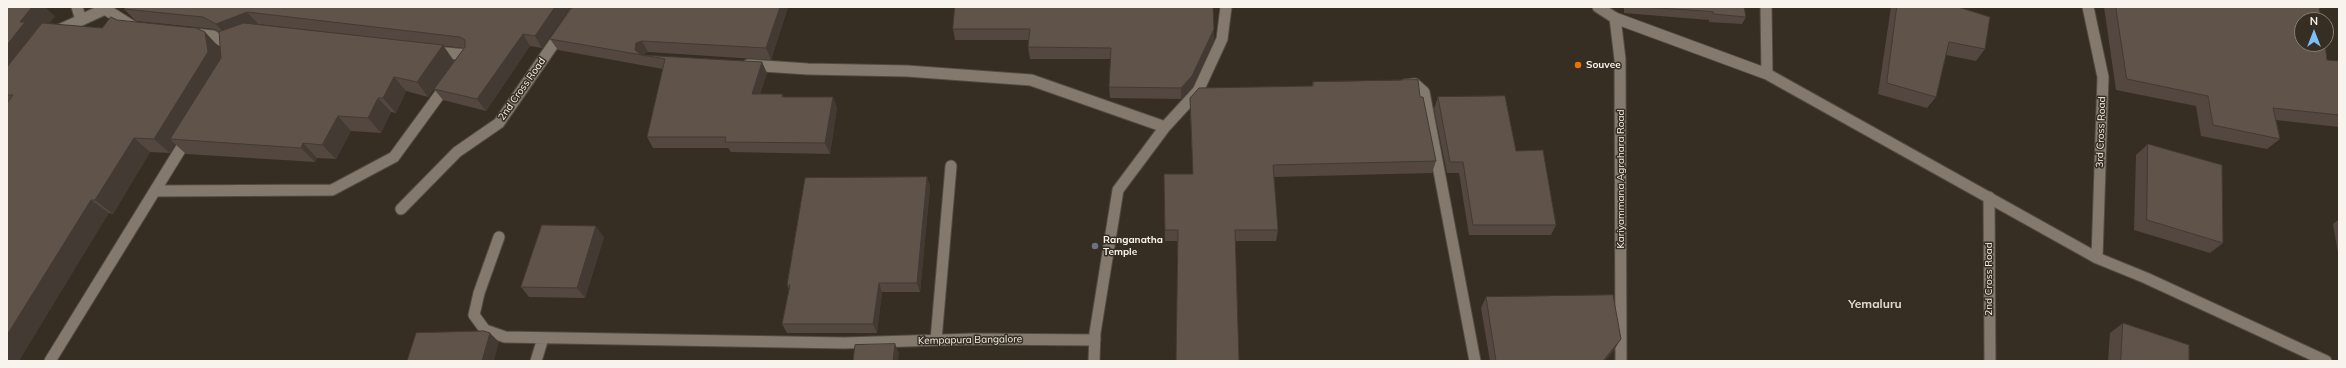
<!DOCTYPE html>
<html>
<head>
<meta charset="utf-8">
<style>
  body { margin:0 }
  #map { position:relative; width:2346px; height:368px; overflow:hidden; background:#362e23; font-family:Mulish,sans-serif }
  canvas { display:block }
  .frame { position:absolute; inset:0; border:8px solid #f8f3ec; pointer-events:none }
  .north { position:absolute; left:2294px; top:12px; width:40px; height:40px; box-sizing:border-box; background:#362e23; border:1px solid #847d73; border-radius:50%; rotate:0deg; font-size:11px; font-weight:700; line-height:16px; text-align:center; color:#f8f3ec }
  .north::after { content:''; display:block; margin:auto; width:14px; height:18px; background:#7cbef9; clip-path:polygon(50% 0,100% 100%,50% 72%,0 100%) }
</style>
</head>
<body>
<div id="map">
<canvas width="2346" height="368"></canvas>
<div class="frame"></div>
<div class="north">N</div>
</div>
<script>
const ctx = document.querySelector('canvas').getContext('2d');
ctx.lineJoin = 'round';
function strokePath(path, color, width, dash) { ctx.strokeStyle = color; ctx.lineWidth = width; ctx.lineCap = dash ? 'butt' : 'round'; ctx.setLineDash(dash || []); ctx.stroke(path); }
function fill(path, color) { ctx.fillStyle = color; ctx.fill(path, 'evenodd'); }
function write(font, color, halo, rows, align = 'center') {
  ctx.font = font + ' Mulish,sans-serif'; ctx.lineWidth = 3; ctx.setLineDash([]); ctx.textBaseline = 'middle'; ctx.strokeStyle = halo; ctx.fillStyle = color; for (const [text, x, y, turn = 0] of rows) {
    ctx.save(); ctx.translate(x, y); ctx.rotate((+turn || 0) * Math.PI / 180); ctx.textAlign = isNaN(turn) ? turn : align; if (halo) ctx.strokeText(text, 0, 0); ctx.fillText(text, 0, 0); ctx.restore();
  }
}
const minor = new Path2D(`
  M77,7L81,20
  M107,7L105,9L135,28
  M1766,7L1767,74
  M2088,7L2103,77L2097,258
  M1615,18L1767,74L2097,258L2146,278L2326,361
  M55,32L105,9
  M194,34L213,36L226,43L227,50
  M435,52L467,55L463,60
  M748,65L808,69L907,71L1031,80L1165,127
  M1405,85L1415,84L1424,92L1475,361
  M155,191L332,190L394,157L448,83
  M1989,197L1990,361
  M401,209L457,152L499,123L579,7
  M499,237L479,293L474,315L485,330L505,337L844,343L973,339L1095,340
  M936,340L951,166
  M50,361L188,137
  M536,361L543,338
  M1094,361L1095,333L1118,190L1165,127L1198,91L1222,39L1226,7`);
const tertiary = new Path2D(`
  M1598,7L1615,18L1620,59L1621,361`);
const wall = new Path2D(`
  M7,7L55,16L48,24L102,28L117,20L220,48L221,58L220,32L214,29L136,21L124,9L570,7L542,48L530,46L486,111L443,100L434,89L464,48L257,24L454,61L428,97L406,91L396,113L391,112L381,133L351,131L336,159L317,158L315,162L186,154L175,144L170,153L150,152L113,214L109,213L7,361Z
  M788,7L771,60L648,52L643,55L767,73L760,94H782L784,97H833L837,108L830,154L731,152L728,148H653L647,137L663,69L558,50L550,39Z
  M955,7L1214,41L1192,87L1181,99L1110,98L1109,87L1111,59H1030L1028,47L1029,40H955L953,29Z
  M1624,7H1744L1746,17L1742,24L1709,22V20L1624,13Z
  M1891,7H1958L1985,49L1976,61L1946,55L1936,97L1927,108L1878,94Z
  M2104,7H2319L2327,60L2339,61V127L2276,120L2280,139L2267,149L2201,136L2196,106L2116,90Z
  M1313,82L1420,97L1436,161L1432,173L1274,177L1278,230L1276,241H1165L1164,174H1193L1190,110V98L1312,86Z
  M1438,97L1516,151L1556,225L1551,235H1469L1459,173H1447L1434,109Z
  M2148,144L2223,243L2210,253L2134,230L2136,155Z
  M927,177L930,187L920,292H882L877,333H787L782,324L789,289L787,285Z
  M2339,219V259L2333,224Z
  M604,237L585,298L529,297L521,287Z
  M1486,297L1614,350L1605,361H1490L1481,308Z
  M2123,323L2189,361H2108L2110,333Z`);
const shadedWall = new Path2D(`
  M32,7H45L55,16L39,35L7,83V45L20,22Z
  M555,7H570L542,48L535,36Z
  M780,7H788L771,60L766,48Z
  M247,12L258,24L226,35L216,24Z
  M1214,29V41L1192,87L1181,99V88Z
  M205,32L220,48L223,68L170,139L175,144L170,153L154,139Z
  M523,34L530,46L486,111L477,99Z
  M642,41L648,52L642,55L637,54L635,50L636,43Z
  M443,45L454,61L428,97L417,82Z
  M762,62L767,73L757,105L752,94Z
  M394,77L406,91L396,113L383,98Z
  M833,97L837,108L830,154L825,143Z
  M378,98L391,112L381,133L368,118Z
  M338,116L351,131L336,159L322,145Z
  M134,138L150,152L113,214L95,200Z
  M303,143L317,158L315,162L301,148Z
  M927,177L930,187L920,292L917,283Z
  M91,200L109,213L19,361H7V335Z
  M596,226L604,237L585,298L577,288Z
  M879,283L882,292L877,333L873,324Z
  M490,333L499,342L494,361H482Z
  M1621,339L1614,350L1605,361H1603Z
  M895,344L899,353L898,361H893Z`);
const building = new Path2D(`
  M7,7H32L20,22H25L7,45Z
  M126,7H555L535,36L523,34L477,99L434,89L465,47V40L460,37L247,12L216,24L203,17L124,9Z
  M573,7H780L766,48L642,41L636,43L635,50L641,55L762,62L752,94H782V97H833L825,143L725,142L726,137H647L665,59L550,39Z
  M955,7H1213L1214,29L1192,76L1181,88L1109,87L1111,48L1028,47L1030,29H953Z
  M1644,7H1744L1746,17L1713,14V12Z
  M1897,7H1958L1990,17L1985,49L1949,42L1936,97L1887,83Z
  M2116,7H2319L2321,20H2302V44H2325L2327,60L2339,61V115L2273,108L2280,139L2213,125L2208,96L2127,79Z
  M111,17L117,20L196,28L205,32L208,52L154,139L134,138L95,200H91L7,335V103L13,95H7V67L42,23L102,28Z
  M244,23L443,45L417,82L394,77L383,98H378L368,118L338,116L322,145L303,143L301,148L170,139L221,58L219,32Z
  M1418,80L1420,97H1423L1436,161L1273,165L1278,230H1235L1239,361H1176L1178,230H1165L1164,174H1193L1190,98L1199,88L1313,86V82Z
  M1505,96L1516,151L1543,150L1556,225H1473L1463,162H1450L1438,97Z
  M2148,144L2222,165L2223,243L2147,220Z
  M927,177L917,283H879L873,324H782L790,285H787L805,178Z
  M542,225L596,226L577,288L521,287Z
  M1613,295L1621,339L1603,361H1496L1486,297Z
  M2123,323L2189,345V361H2121Z
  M484,331L490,333L482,361H407L416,333Z
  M895,344L893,361H853L855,345Z`);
const markers = [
  [1578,65,4,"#e8710a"],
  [1095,246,4,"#6b7280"]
];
const poiNames = [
  ["Souvee",1586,65],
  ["Ranganatha",1103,240],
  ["Temple",1103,252]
];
const streetNames = [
  ["2nd Cross Road",522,89,-55],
  ["3rd Cross Road",2101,132,-88],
  ["Kariyammana Agrahara Road",1621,179,-90],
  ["2nd Cross Road",1989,279,-90],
  ["Kempapura Bangalore",970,340,-1]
];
const quarterNames = [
  ["Yemaluru",1875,304]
];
strokePath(minor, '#524b42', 13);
strokePath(tertiary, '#524b42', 13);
strokePath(minor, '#837a6d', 11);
strokePath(tertiary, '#837a6d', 11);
fill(wall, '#534740');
fill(shadedWall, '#433a34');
fill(building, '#60534a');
strokePath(building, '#433a34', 1);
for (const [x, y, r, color] of markers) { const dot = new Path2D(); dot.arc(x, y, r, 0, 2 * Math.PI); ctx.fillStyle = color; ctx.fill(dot); strokePath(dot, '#362e23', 1.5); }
write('bold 10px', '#f8f3ec', '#362e23', poiNames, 'left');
write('10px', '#f8f3ec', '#362e23', streetNames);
write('bold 12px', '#e2d7c9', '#362e23', quarterNames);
</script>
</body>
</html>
